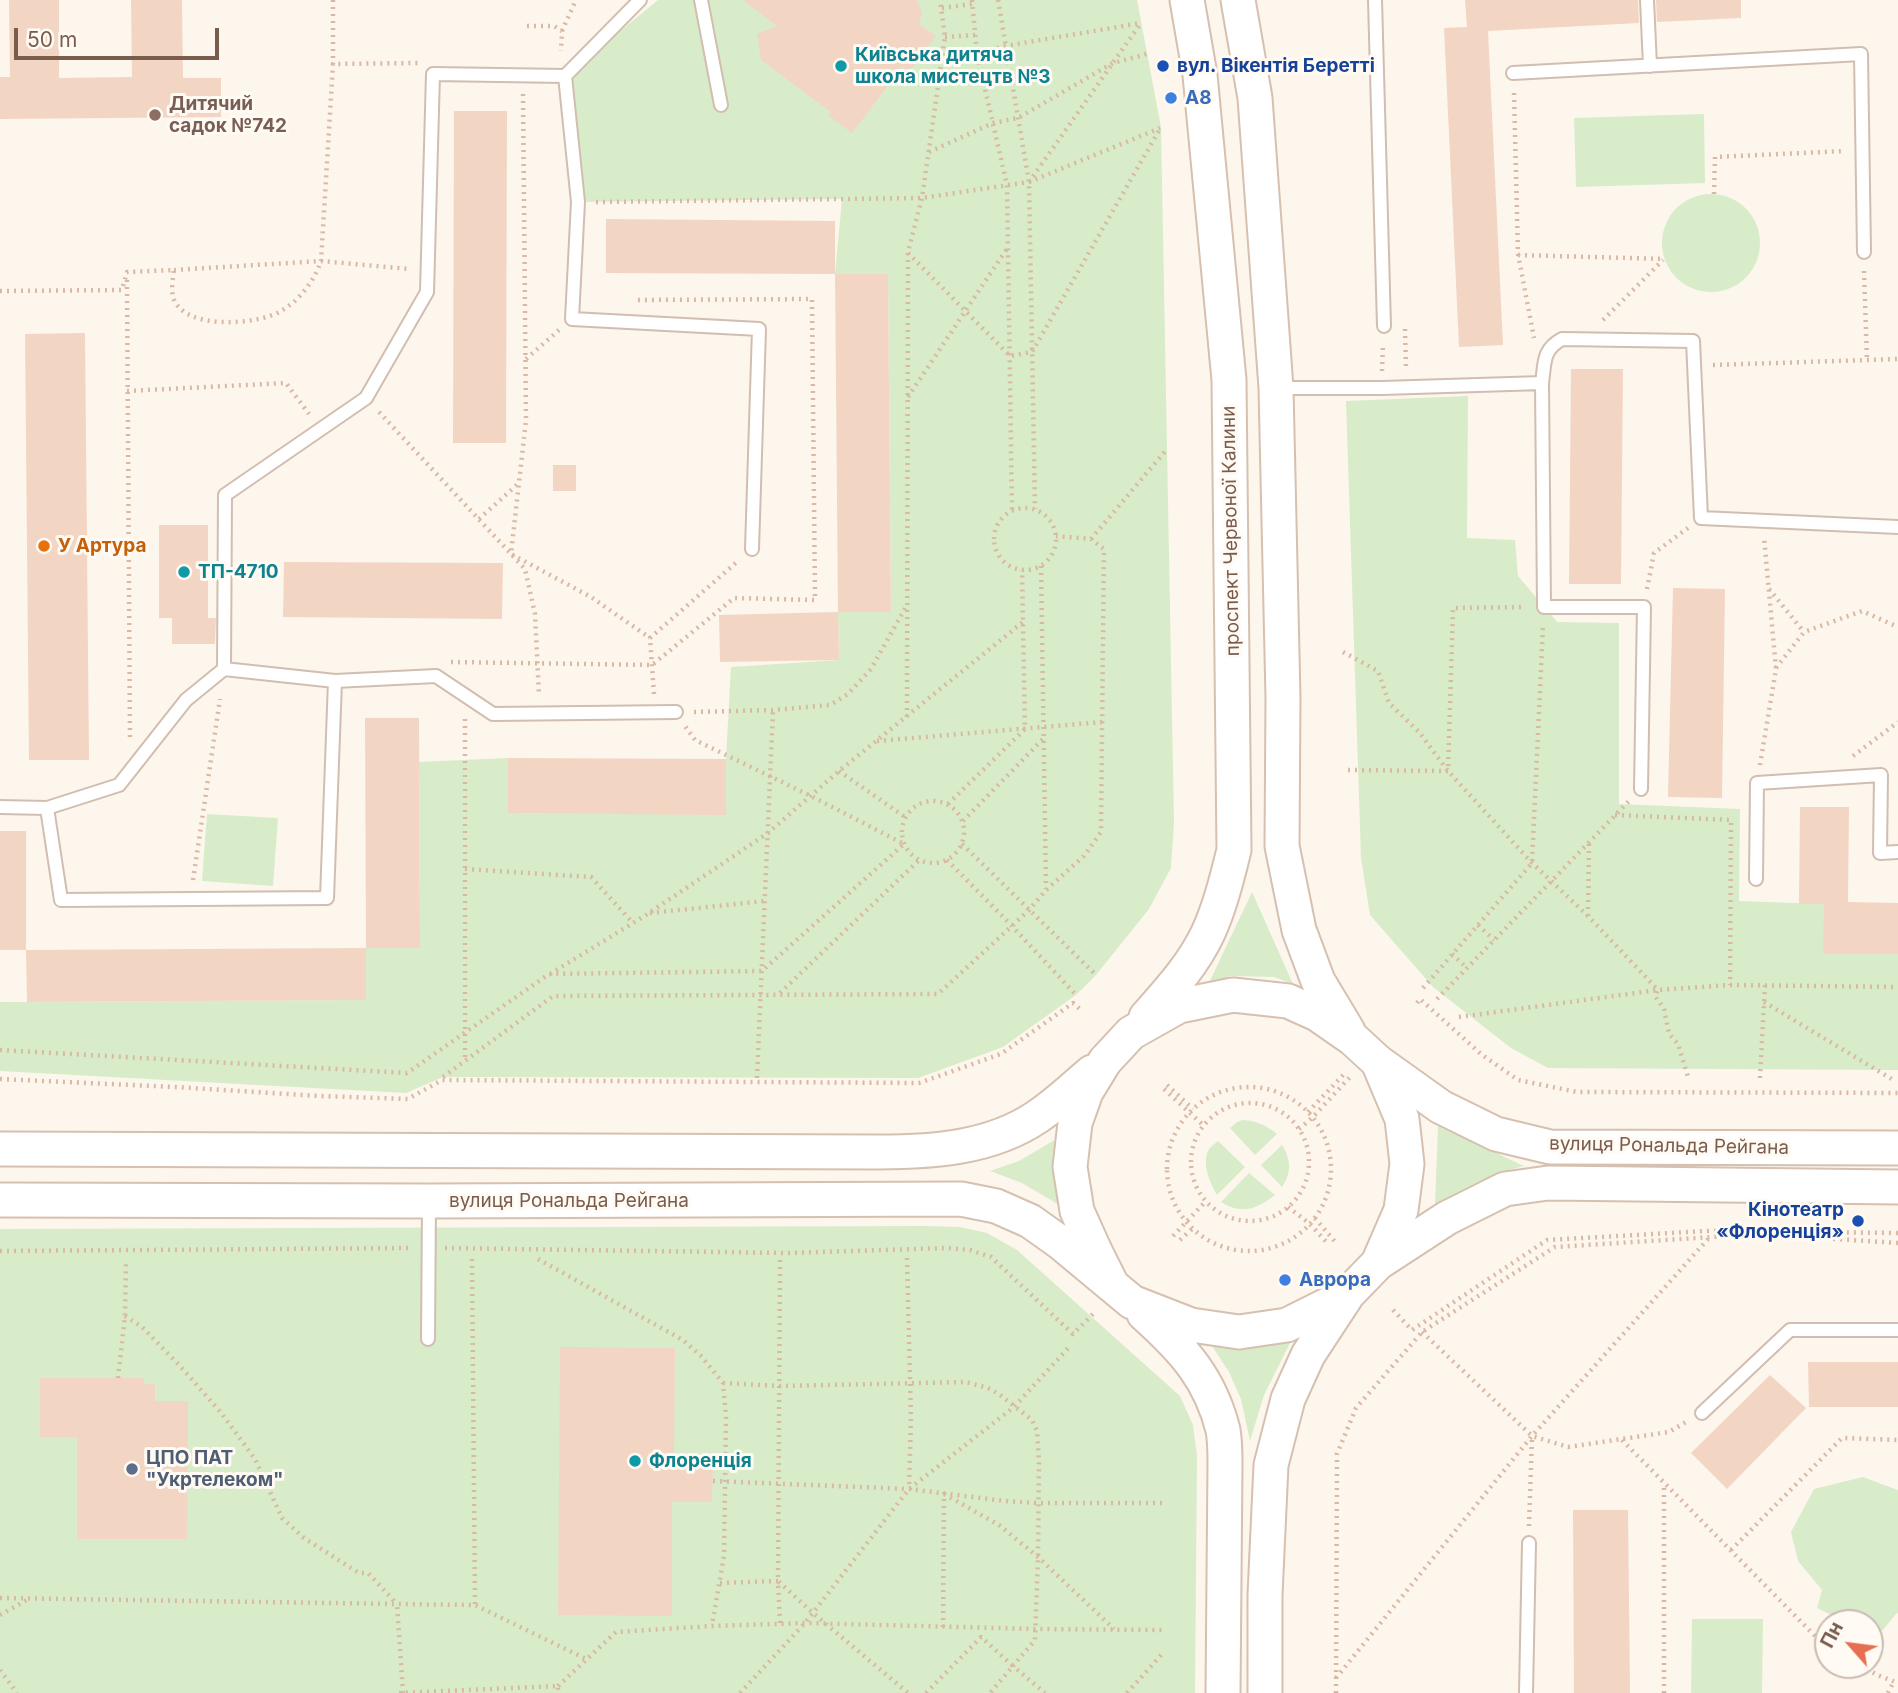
<!DOCTYPE html>
<html>
<head>
<meta charset="utf-8">
<style>
  body { margin:0 }
  #map { position:relative; width:1898px; height:1693px; overflow:hidden; background:#fdf6ec; font-family:Inter,sans-serif }
  canvas { display:block }
  .north { position:absolute; left:1814px; top:1609px; width:70px; height:70px; box-sizing:border-box; background:#fffaf3; border:2px solid #cabbb1; border-radius:50%; rotate:298deg; font-size:19px; font-weight:700; line-height:28px; text-align:center; color:#7a5c4d }
  .north::after { content:''; display:block; margin:auto; width:24px; height:32px; background:#e76f51; clip-path:polygon(50% 0,100% 100%,50% 72%,0 100%) }
  .scale { position:absolute; left:14px; top:28px; width:205px; height:32px; box-sizing:border-box; border:4px solid #7a5c4d; border-top:0; padding-left:9px; font-size:21px; line-height:24px; white-space:nowrap; color:#7a5c4d; -webkit-text-stroke:5px #fffaf3; paint-order:stroke }
</style>
</head>
<body>
<div id="map">
<canvas width="1898" height="1693"></canvas>
<div class="north">Пн</div>
<div class="scale">50 m</div>
</div>
<script>
const ctx = document.querySelector('canvas').getContext('2d');
ctx.lineJoin = 'round';
function fill(path, color) { ctx.fillStyle = color; ctx.fill(path, 'evenodd'); }
function strokePath(path, color, width, dash) { ctx.strokeStyle = color; ctx.lineWidth = width; ctx.lineCap = dash ? 'butt' : 'round'; ctx.setLineDash(dash || []); ctx.stroke(path); }
function write(font, color, halo, rows, align = 'center') {
  ctx.font = font + ' Inter,sans-serif'; ctx.lineWidth = 6; ctx.setLineDash([]); ctx.textBaseline = 'middle'; ctx.strokeStyle = halo; ctx.fillStyle = color; for (const [text, x, y, turn = 0] of rows) {
    ctx.save(); ctx.translate(x, y); ctx.rotate((+turn || 0) * Math.PI / 180); ctx.textAlign = isNaN(turn) ? turn : align; if (halo) ctx.strokeText(text, 0, 0); ctx.fillText(text, 0, 0); ctx.restore();
  }
}
const green = new Path2D(`
  M658,0H1137L1161,127L1174,823L1171,868L1149,909L1096,975L1076,995L1003,1047L918,1078L443,1077L406,1093L0,1071V1002L366,1000V948L420,947L419,762L508,758V813L726,814V759L731,667L839,660L838,612L891,611L888,274H835L842,199L578,202L565,76Z
  M1704,114L1705,183L1576,187L1574,118Z
  M1662 243a49 49 0 1 1 98 0a49 49 0 1 1-98 0Z
  M1468,396L1467,538L1515,540L1518,576L1557,622L1619,623V804L1740,809L1739,901L1824,904V954H1898V1070L1548,1068L1511,1048L1433,987L1370,915L1361,858L1346,401Z
  M207,814L278,818L273,886L202,881Z
  M1252,892L1293,984L1274,977L1230,976L1208,985Z
  M1243,1120C1257,1121 1266,1125 1277,1134L1255,1155L1230,1128L1237,1122Z
  M1438,1126L1524,1166C1491,1174 1464,1188 1435,1204Z
  M1063,1135L1066,1209L1022,1183L990,1171L1019,1161Z
  M1218,1141L1245,1167L1217,1195C1210,1183 1201,1163 1209,1149C1211,1146 1215,1144 1218,1141Z
  M1282,1145C1291,1159 1292,1173 1282,1187L1261,1165Z
  M1249,1173L1275,1195C1257,1209 1242,1215 1221,1202Z
  M925,1226L960,1227L987,1233L1017,1250L1180,1396L1193,1425L1197,1456L1195,1693H0V1229Z
  M1295,1333L1264,1395L1250,1441L1241,1399L1229,1372L1208,1340Z
  M1863,1477L1898,1490V1613L1896,1614L1877,1637L1870,1634V1623H1848L1817,1608L1822,1590L1798,1561L1791,1532L1814,1489Z
  M1692,1619H1763L1762,1693H1691Z`);
const building = new Path2D(`
  M9,0H59V78L132,77L131,0H182L183,78H221V117L0,119V77H10Z
  M743,0H917L922,13L919,24L936,36L909,72L902,67L852,133L828,115L831,112L761,60L757,34L777,26Z
  M1465,0H1638L1639,23L1488,31L1503,345L1459,347L1444,28L1467,27Z
  M1656,0H1741V18L1657,22Z
  M454,111H507L506,443H453Z
  M606,219L835,221V274L606,273Z
  M835,274H888L891,612H838Z
  M85,333L89,760H29L25,334Z
  M1571,369H1623L1621,584H1569Z
  M553,465H576V491H553Z
  M159,525H208V618H216L215,644H172V618H159Z
  M284,562L503,563L502,619L283,617Z
  M1673,588L1725,589L1722,798L1668,797Z
  M838,612L839,660L720,662L719,615Z
  M365,718H419L420,948H366Z
  M508,758L726,759V815L508,813Z
  M1800,807H1849L1848,902L1898,903V954H1823L1824,904H1799Z
  M0,831H26V950H0Z
  M366,948V1000L27,1002L26,950Z
  M560,1347L675,1348L674,1458H713L712,1502H672V1616L558,1615Z
  M1808,1362H1898V1407H1809Z
  M1770,1375L1806,1408L1727,1489L1691,1453Z
  M40,1378H144V1384H155V1401H188L187,1539H77V1437H40Z
  M1573,1510H1628L1630,1693H1574Z`);
const path = new Path2D(`
  M333,0V64
  M972,0L977,54L1007,185L1012,510
  M998,0L1029,182L1035,509
  M942,8L972,4
  M527,26H554L562,31L561,51
  M562,31L576,0
  M945,37L975,35
  M977,54L1005,46L1141,23
  M1514,93L1518,254L1534,338
  M523,94L526,420L511,554L591,597L650,638
  M929,152L993,123L1018,118L1113,63L1147,54
  M1029,182L1160,128
  M1714,194L1715,157L1845,151
  M596,202L922,198L1029,182L1141,23
  M908,253L1010,356L1032,352L1161,127
  M1518,255L1665,259
  M174,270L321,261L409,269
  M1864,271L1867,360
  M127,280L130,740
  M0,291L122,290L127,272L174,270C173,278 171,289 173,297C183,331 258,325 281,311C300,300 314,281 321,261L333,64L418,63
  M1603,320L1663,260
  M1405,329L1406,369
  M526,359L559,330
  M1713,365L1898,359
  M1382,371L1383,345
  M127,391L286,383L309,414
  M908,397L1008,247
  M379,412L525,569L535,614L539,695
  M994 539a31 31 0 1 1 62 0a31 31 0 1 1-62 0Z
  M479,519L519,483
  M1091,539L1167,449
  M1041,566L1046,889
  M1647,589L1654,553L1688,528
  M1769,589L1804,632
  M1343,652L1378,671L1389,703L1419,732L1448,771L1532,863L1588,916L1658,990L1655,996L1664,1009L1669,1034L1678,1044L1688,1077
  M451,662L652,665L734,598L815,600L812,299L634,300
  M1776,668L1804,632L1862,611L1898,627
  M654,694L650,638L738,561
  M694,712L773,710L830,705L848,694L871,669L907,605
  M907,717L908,252L922,198L945,37L940,0
  M465,719V1059
  M877,741L1103,722
  M1853,756L1898,722
  M1760,765L1776,669L1764,537
  M1348,770L1448,771L1453,608L1525,607
  M839,771L905,817
  M902 832a31 31 0 1 1 62 0a31 31 0 1 1-62 0Z
  M948,804L1025,729L1022,570
  M1615,815L1731,820L1730,985
  M963,821L1043,739
  M962,844L1096,975
  M947,860L1012,926L1076,995
  M465,869L591,877L633,923
  M193,880L220,699
  M650,913L765,901
  M1588,916L1589,843
  M1478,925L1494,940
  M1452,954L1467,968
  M550,974L646,915L768,833L839,771L1023,622
  M1423,988L1532,863L1543,625
  M780,993L919,860
  M1437,999L1629,801
  M1764,1002L1895,1081
  M1417,1003L1420,999L1481,1054L1518,1080L1577,1092L1898,1093
  M1459,1017L1658,990L1730,985L1898,987
  M0,1050L407,1073L549,974L762,971L904,844L811,796L695,740L685,726
  M443,1077L553,996L938,994L1012,926L1029,910L1046,890L1084,856L1101,832L1104,549L1091,539L1056,536
  M757,1078L773,710
  M1760,1078L1765,985
  M0,1079L175,1087L319,1096L408,1099L442,1080L919,1083L1001,1054L1073,1003L1082,1011
  M1167,1085L1193,1109
  M1167 1169a82 82 0 1 1 164 0a82 82 0 1 1-164 0Z
  M1164,1089L1203,1125
  M1191 1162a59 59 0 1 1 118 0a59 59 0 1 1-118 0Z
  M1308,1112L1346,1072
  M1299,1129L1313,1117L1350,1077
  M1288,1207L1310,1224L1329,1245
  M1315,1218L1337,1244
  M1173,1236L1206,1201
  M1180,1240L1192,1229
  M445,1248L786,1253L947,1248L970,1250L991,1257L1073,1334L1094,1313
  M0,1251L412,1248
  M907,1258L911,1418L909,1488
  M472,1259L475,1605
  M538,1259L683,1340L701,1356L723,1383L726,1417L724,1556L712,1625
  M780,1260L778,1581L813,1613L908,1693
  M1393,1310L1412,1330L1547,1240L1706,1231L1898,1233
  M125,1316L142,1327L181,1367L222,1414L255,1459L282,1518L304,1538L359,1573H368L397,1604
  M1422,1332L1532,1436L1568,1447L1669,1432L1686,1422
  M118,1378L125,1316L126,1260
  M723,1383L781,1386L966,1382L988,1388L999,1394L1032,1420L1037,1431L1039,1461L1038,1557L1035,1640L1013,1666L1045,1693
  M1622,1440L1818,1639L1828,1645
  M713,1481L909,1489L1005,1501L1037,1503H1166
  M1529,1526L1532,1437
  M1731,1550L1842,1438L1898,1440
  M720,1583L778,1581L780,1623
  M0,1598L397,1604
  M0,1615L27,1600
  M943,1627L944,1494L999,1525L1038,1557L1114,1629
  M1861,1665L1877,1675L1898,1683
  M0,1670L17,1693
  M1336,1678L1532,1436L1708,1239
  M558,1686L616,1632L712,1626L805,1623L1036,1629L1162,1630
  M399,1693L558,1686V1693
  M403,1693L397,1604L475,1605L586,1659
  M740,1693L805,1623L909,1489L1014,1407L1071,1345
  M926,1693L981,1637L1013,1666L990,1693
  M1127,1693L1163,1653
  M1336,1693L1337,1454L1356,1408L1422,1332L1555,1247L1759,1234L1898,1243
  M1664,1693V1483
  M1888,1693L1894,1681`);
const service = new Path2D(`
  M701,0L721,105
  M1375,0L1384,326
  M1647,0L1650,66
  M1513,73L1861,54L1864,252
  M565,76L578,202L572,319L759,329L752,549
  M1542,383C1545,363 1542,350 1562,339L1693,341L1701,518L1898,527
  M1276,388H1382L1542,383L1544,607H1644L1641,789
  M224,669L225,495L366,398L427,292L433,74L565,76L640,0
  M0,807L47,808L119,785L186,700L224,669L335,681L436,676L493,714L676,712
  M47,808L61,900L327,898L335,681
  M1756,879L1757,783L1881,775L1880,853L1898,852
  M428,1339L429,1202
  M1702,1413L1790,1330H1898
  M1526,1693L1529,1543`);
const secondary = new Path2D(`
  M1238,0L1255,98L1276,388L1283,698L1282,846L1299,930L1318,981L1348,1031
  M1146,1017C1169,991 1193,965 1208,933C1220,907 1227,878 1234,850L1229,380L1200,75L1187,0
  M1378,1062L1441,1107L1496,1134L1550,1147L1898,1148
  M0,1149L879,1152C933,1152 991,1148 1037,1117C1057,1104 1074,1087 1092,1072
  M0,1200L429,1201L961,1199L996,1206L1030,1221L1061,1243L1132,1302L1191,1325L1239,1332L1287,1325L1347,1295L1378,1263L1401,1210L1407,1164L1402,1119L1378,1062L1353,1039L1317,1014L1288,1001L1233,995L1179,1006L1131,1033L1105,1061L1086,1092L1075,1123L1070,1167L1077,1211L1095,1251L1112,1285
  M1378,1263L1447,1218L1505,1189L1548,1183L1898,1187
  M1144,1314C1183,1349 1210,1378 1223,1430C1225,1441 1225,1453 1225,1463L1223,1693
  M1265,1693V1595L1271,1465L1288,1399L1308,1355L1346,1297`);
const markers = [
  [841,66,7,"#0f9aa8"],
  [1163,66,7,"#1a4fb4"],
  [1171,98,7,"#3f7fe0"],
  [155,115,7,"#8d6e63"],
  [44,546,7,"#e8710a"],
  [184,572,7,"#0f9aa8"],
  [1858,1221,7,"#1a4fb4"],
  [1285,1280,7,"#3f7fe0"],
  [635,1461,7,"#0f9aa8"],
  [132,1469,7,"#5c6f8a"]
];
const cultureNames = [
  ["Київська дитяча",855,55],
  ["школа мистецтв №3",855,77],
  ["ТП-4710",198,572],
  ["Флоренція",649,1461]
];
const transitNames = [
  ["вул. Вікентія Беретті",1177,66],
  ["Кінотеатр",1844,1210,"right"],
  ["«Флоренція»",1844,1232,"right"]
];
const shopNames = [
  ["А8",1185,98],
  ["Аврора",1299,1280]
];
const educationNames = [
  ["Дитячий",169,104],
  ["садок №742",169,126]
];
const streetNames = [
  ["проспект Червоної Калини",1231,531,-91],
  ["вулиця Рональда Рейгана",1669,1146,1],
  ["вулиця Рональда Рейгана",569,1201]
];
const foodNames = [
  ["У Артура",58,546]
];
const serviceNames = [
  ["ЦПО ПАТ",146,1458],
  ["\"Укртелеком\"",146,1480]
];
fill(green, '#d8ecc9');
fill(building, '#f3d5c3');
strokePath(service, '#d1beb0', 16);
strokePath(secondary, '#d6c0b0', 37);
strokePath(path, '#d9b8a5', 4.5, [2, 5]);
strokePath(service, '#fff', 12);
strokePath(secondary, '#fff', 33);
for (const [x, y, r, color] of markers) { const dot = new Path2D(); dot.arc(x, y, r, 0, 2 * Math.PI); ctx.fillStyle = color; ctx.fill(dot); strokePath(dot, '#fffaf3', 2.5); }
write('bold 19px', '#0d838f', '#fffaf3', cultureNames, 'left');
write('bold 19px', '#164399', '#fffaf3', transitNames, 'left');
write('bold 19px', '#366cbe', '#fffaf3', shopNames, 'left');
write('bold 19px', '#785e54', '#fffaf3', educationNames, 'left');
write('19px', '#7a5c4d', '#fffaf3', streetNames);
write('bold 19px', '#c56008', '#fffaf3', foodNames, 'left');
write('bold 19px', '#4e5e75', '#fffaf3', serviceNames, 'left');
</script>
</body>
</html>
